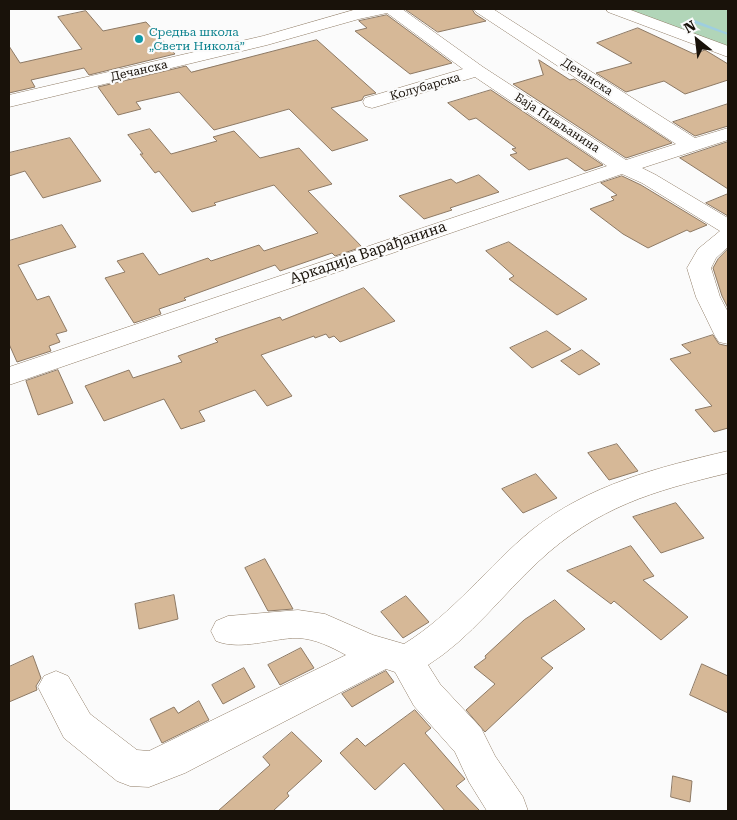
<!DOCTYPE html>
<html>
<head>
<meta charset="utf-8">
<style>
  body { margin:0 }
  #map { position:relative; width:737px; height:820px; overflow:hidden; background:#fbfbfb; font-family:"Roboto Serif",serif }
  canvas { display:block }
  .frame { position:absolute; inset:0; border:10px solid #19120a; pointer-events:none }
  .north { position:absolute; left:672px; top:15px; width:50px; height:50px; -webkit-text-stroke:4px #fbfbfb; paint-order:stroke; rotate:331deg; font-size:14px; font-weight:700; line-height:20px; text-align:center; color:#19120a }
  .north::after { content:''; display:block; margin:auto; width:18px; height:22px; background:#19120a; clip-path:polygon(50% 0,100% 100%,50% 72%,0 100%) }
</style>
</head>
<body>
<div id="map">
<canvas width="737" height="820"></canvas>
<div class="frame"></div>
<div class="north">N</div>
</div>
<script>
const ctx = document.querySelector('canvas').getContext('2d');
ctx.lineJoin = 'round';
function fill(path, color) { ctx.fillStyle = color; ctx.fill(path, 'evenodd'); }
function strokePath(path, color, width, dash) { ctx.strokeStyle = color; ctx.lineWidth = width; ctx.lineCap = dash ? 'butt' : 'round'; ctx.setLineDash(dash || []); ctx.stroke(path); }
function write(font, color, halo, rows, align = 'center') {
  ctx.font = font + ' "Roboto Serif",serif'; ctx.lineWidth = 4.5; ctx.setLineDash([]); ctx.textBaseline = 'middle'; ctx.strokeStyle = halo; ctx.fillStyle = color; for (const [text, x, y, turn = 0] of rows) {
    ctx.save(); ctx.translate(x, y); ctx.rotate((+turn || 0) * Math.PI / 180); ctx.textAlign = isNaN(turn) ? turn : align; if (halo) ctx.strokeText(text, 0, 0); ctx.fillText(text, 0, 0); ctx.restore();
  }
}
const green = new Path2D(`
  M625,9H728V48Z`);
const stream = new Path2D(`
  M688,19H692L728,33V35L688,21Z`);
const building = new Path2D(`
  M405,9H472L475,14L486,21L438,32Z
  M86,11L103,31L146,22L175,54L89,75L84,68L31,80L35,87L9,93V46L20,63L82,49L58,17Z
  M387,15L452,63L410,74L355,31L367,28L359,21Z
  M638,28L694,54L705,50L728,64V80L685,94L664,81L626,92L596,73L632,63L597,43Z
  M317,40L376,93L364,96L362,100L331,108L368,140L332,151L289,109L214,130L179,92L136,102L141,109L118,115L98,87L186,66L191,72Z
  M539,60L570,80L574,79L672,143L626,158L513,84L543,75Z
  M491,90L603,165L585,171L567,158L529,170L510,155L517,153L512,149L516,148L476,118L469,120L448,103Z
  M728,104V126L695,136L673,122Z
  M150,129L171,154L217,141L213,137L234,131L260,158L299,148L332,184L308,191L362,247L335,256L332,253L280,271L275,265L184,298L186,300L159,309L161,314L134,323L105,278L125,272L117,261L143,253L159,275L208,258L211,261L259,245L264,251L318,233L274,185L214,203L216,205L192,212L159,171L155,173L140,154H143L128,135Z
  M70,138L101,181L43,198L25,171L9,176V153Z
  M728,142V189L680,158Z
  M479,175L499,192L450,208L452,210L424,219L399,196L451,179L456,183Z
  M622,176L641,185L707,225L690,232L687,230L648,248L623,234L590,209L614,200L611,197L617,195L601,183Z
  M728,194V216L706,203Z
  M62,225L76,247L18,265L37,300L49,296L67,331L56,334L60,342L49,346L51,351L17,362L9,344V241Z
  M509,242L587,299L557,315L509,279L514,276L486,251Z
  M728,249V308L722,296L713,268L718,259Z
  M364,288L395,321L340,342L334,336L329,338L326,334L315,338L314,336L261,355L292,396L267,406L255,390L199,411L205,421L181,429L164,399L104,421L85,386L129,370L133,378L182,362L178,356L218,342L215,339L280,317L282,320Z
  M547,331L571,349L532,368L510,348Z
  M713,335L719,344L728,346V428L714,432L695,410L712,406L670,359L691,353L682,345Z
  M582,350L600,364L579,375L561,361Z
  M58,370L73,403L38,415L26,381Z
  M617,444L638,471L609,480L588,453Z
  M536,474L557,498L523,513L502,489Z
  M676,503L704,538L661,553L633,517Z
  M631,546L654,576L643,580L688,617L661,640L614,601L611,604L567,571Z
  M265,559L293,609L268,611L245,568Z
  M174,595L178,619L139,629L135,604Z
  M406,596L429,622L403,638L381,612Z
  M555,600L585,629L541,658L553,668L485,732L466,710L495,684L474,667L486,658L485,656L524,620Z
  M301,648L314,668L280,685L268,665Z
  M33,656L41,678L36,686L37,690L9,702V667Z
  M702,664L728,676V713L690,695Z
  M244,668L255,687L223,704L212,685Z
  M386,671L394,682L352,707L342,694Z
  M199,701L209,720L162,743L150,719L174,707L178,713Z
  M415,710L431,728L425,733L465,779L456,786L480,811H445L404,763L375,790L340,753L357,738L365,746Z
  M292,732L322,761L287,793L289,796L273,811H218L270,765L263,757Z
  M673,776L692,781L690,802L671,797Z`);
const minor = new Path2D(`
  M357,9H402L483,67L626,160L676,144L476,12L474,9H493L695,138L728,128V140L642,168L656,175L728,218V247L716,258L711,268L720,297L728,312V344L719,342L715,336L696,297L687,268L698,249L720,231L642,183L622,174L9,385V367L607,166L475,77L379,106L372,108L365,106L363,102L365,98L463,69L387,13L359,19L267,45L9,107V95L263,36Z
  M606,9H628L728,46V57L608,12Z
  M728,451V473C653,491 597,507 539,561C502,595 471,638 428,665L440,684L481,728L495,756L523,797L528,811H487L469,782L455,752L414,706L395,672L386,669L185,773L149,787L130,786L117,781L64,738L38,687L44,676L56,671L68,676L90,714L137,750L149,751L346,655C331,647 316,639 298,638C271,638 242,651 216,641L211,631L216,621L228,616L298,610L325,614L373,635L404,644C453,614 488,566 532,530C588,485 659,467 728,451Z`);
const markers = [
  [139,39,5,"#0f9aa8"]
];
const farCulturenames = [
  ["Средња школа",149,32],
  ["„Свети Никола”",149,46]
];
const farStreetnames = [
  ["Дечанска",139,71,-13],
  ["Дечанска",587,77,33],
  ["Колубарска",425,87,-16],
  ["Баја Пивљанина",557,123,33]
];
const streetNames = [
  ["Аркадија Варађанина",368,253,-19]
];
fill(green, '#b1d5b8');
fill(stream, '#9ecee0');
fill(building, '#d6b897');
strokePath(building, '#8d7964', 1);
strokePath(minor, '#907d67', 1);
fill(minor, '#fff');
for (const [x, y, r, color] of markers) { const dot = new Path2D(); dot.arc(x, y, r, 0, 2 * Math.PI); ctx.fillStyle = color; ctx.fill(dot); strokePath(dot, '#fbfbfb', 2); }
write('12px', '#0d838f', '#fbfbfb', farCulturenames, 'left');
write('12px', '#19120a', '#fbfbfb', farStreetnames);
write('15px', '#19120a', '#fbfbfb', streetNames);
</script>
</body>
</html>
